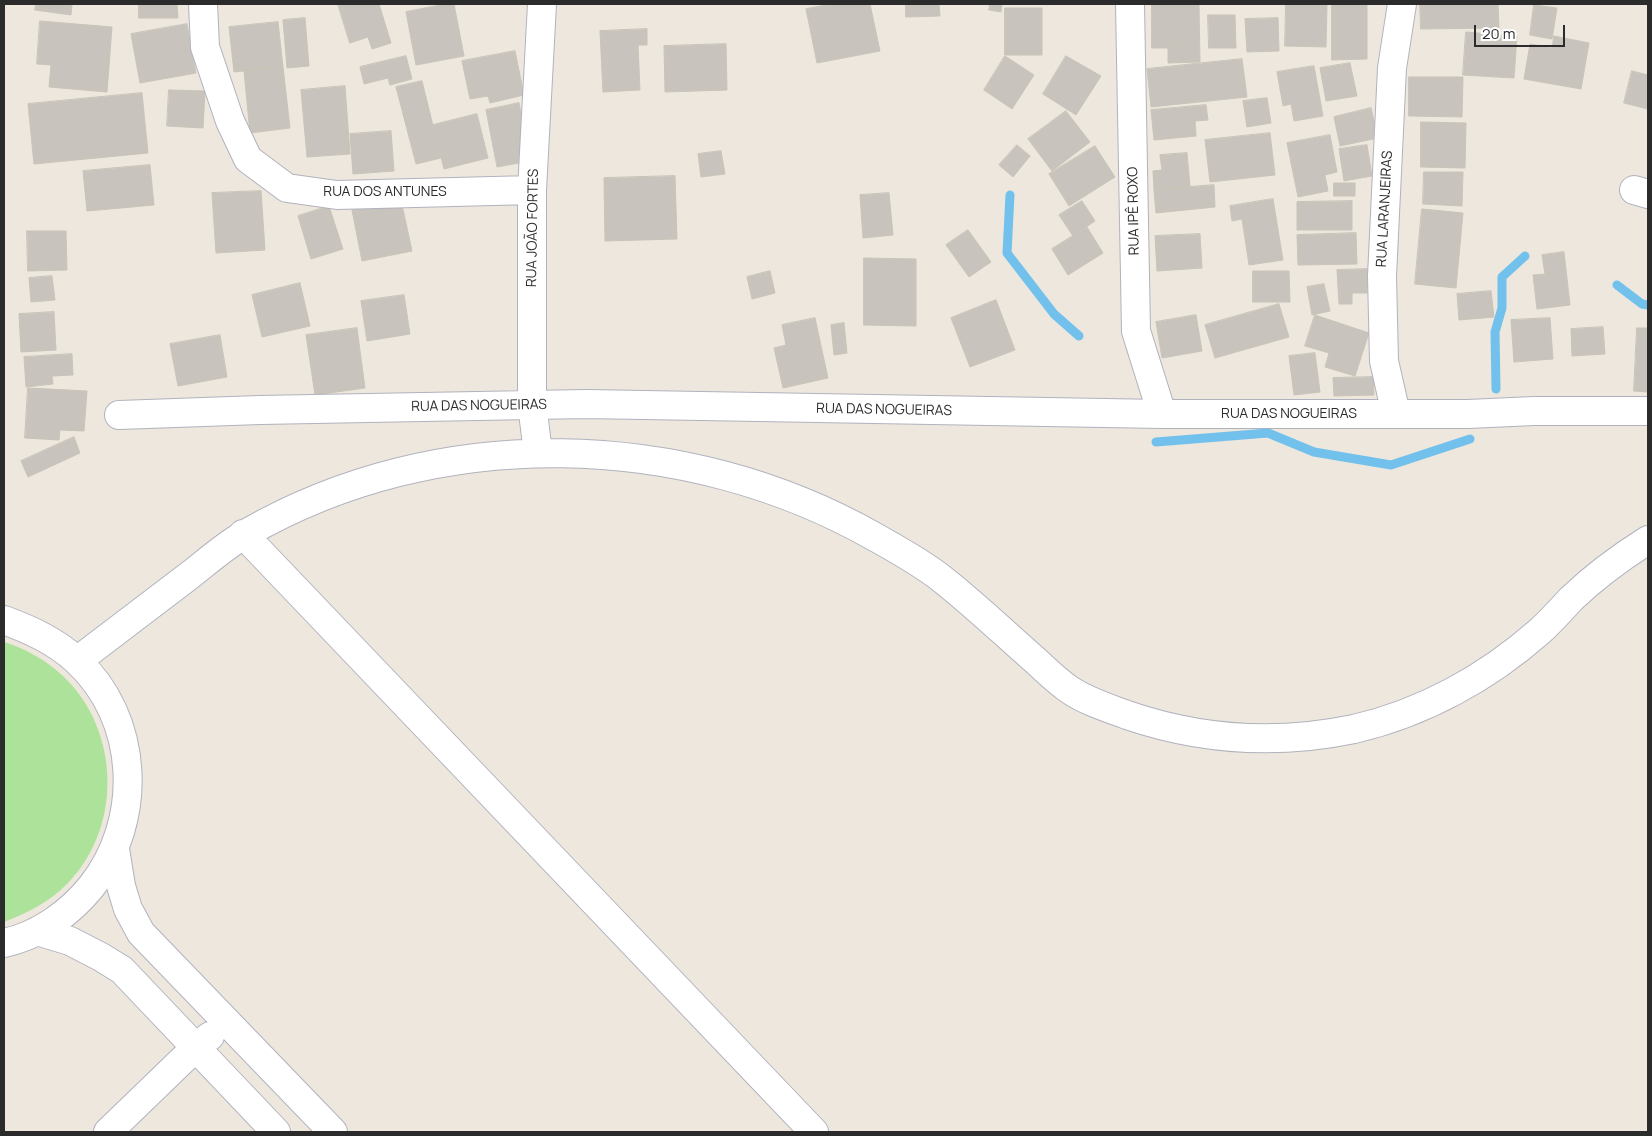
<!DOCTYPE html>
<html>
<head>
<meta charset="utf-8">
<style>
  body { margin:0 }
  #map { position:relative; width:1652px; height:1136px; overflow:hidden; background:#ede7dd; font-family:Manrope,sans-serif }
  canvas { display:block }
  .frame { position:absolute; inset:0; border:5px solid #2b2b2b; pointer-events:none }
  .scale { position:absolute; left:1474px; top:25px; width:91px; height:22px; box-sizing:border-box; border:2px solid #2b2b2b; border-top:0; padding-left:6px; font-size:15px; line-height:18px; white-space:nowrap; color:#2b2b2b; -webkit-text-stroke:4px #fff; paint-order:stroke }
</style>
</head>
<body>
<div id="map">
<canvas width="1652" height="1136"></canvas>
<div class="frame"></div>
<div class="scale">20 m</div>
</div>
<script>
const ctx = document.querySelector('canvas').getContext('2d');
ctx.lineJoin = 'round';
function fill(path, color) { ctx.fillStyle = color; ctx.fill(path, 'evenodd'); }
function strokePath(path, color, width, dash) { ctx.strokeStyle = color; ctx.lineWidth = width; ctx.lineCap = dash ? 'butt' : 'round'; ctx.setLineDash(dash || []); ctx.stroke(path); }
function write(font, color, halo, rows, align = 'center') {
  ctx.font = font + ' Manrope,sans-serif'; ctx.lineWidth = 4.5; ctx.setLineDash([]); ctx.textBaseline = 'middle'; ctx.strokeStyle = halo; ctx.fillStyle = color; for (const [text, x, y, turn = 0] of rows) {
    ctx.save(); ctx.translate(x, y); ctx.rotate((+turn || 0) * Math.PI / 180); ctx.textAlign = isNaN(turn) ? turn : align; if (halo) ctx.strokeText(text, 0, 0); ctx.fillText(text, 0, 0); ctx.restore();
  }
}
const green = new Path2D(`
  M4,642C26,649 46,660 63,676C120,730 123,826 68,883C50,902 27,913 4,922Z`);
const stream = new Path2D(`
  M1010,195L1007,253L1054,314L1079,336
  M1617,285L1642,304L1648,305
  M1496,389L1495,332L1502,308V277L1525,256
  M1156,442L1268,433L1314,452L1391,465L1470,439`);
const building = new Path2D(`
  M36,4H72L71,15L35,10Z
  M139,4H177L178,18H139Z
  M338,4H379L391,43L372,49L368,37L350,43Z
  M446,4H454L464,56L416,65L406,12Z
  M832,4H870L880,51L817,63L806,9Z
  M906,4H939L940,16L906,17Z
  M990,4H1002L1001,12L989,10Z
  M1152,4H1179L1180,48H1152Z
  M1179,4H1199L1200,62L1168,63V48H1180Z
  M1286,4H1327L1326,47L1285,46Z
  M1332,4H1367V59L1332,60Z
  M1420,4H1498L1499,28L1421,29Z
  M1534,5L1557,8L1552,39L1530,35Z
  M1005,8H1042V55H1005Z
  M1208,15H1235L1236,48H1209Z
  M305,18L309,66L287,68L283,20Z
  M1278,18L1279,51L1247,52L1245,19Z
  M40,21L112,27L107,92L49,87L51,65L37,64Z
  M278,22L283,67L234,72L229,27Z
  M187,24L196,73L140,83L131,34Z
  M647,29V45H638L640,90L603,92L600,31Z
  M1466,32L1517,36L1514,78L1463,75Z
  M1554,36L1589,43L1581,89L1524,79L1530,44L1552,48Z
  M726,44L727,90L665,92L664,46Z
  M515,51L524,95L490,103L488,96L470,99L462,61Z
  M406,56L412,79L390,85L388,78L364,84L360,67Z
  M1005,56L1034,75L1012,109L984,90Z
  M1066,56L1101,76L1076,115L1043,94Z
  M1242,59L1247,97L1151,107L1147,69Z
  M1350,63L1357,96L1326,101L1320,68Z
  M1314,66L1323,116L1294,121L1291,104L1283,106L1277,72Z
  M283,67L290,128L250,133L244,71Z
  M1632,71L1648,75V109L1624,103Z
  M1409,77H1463L1462,117L1409,116Z
  M422,81L441,158L416,164L396,87Z
  M345,86L350,154L307,157L301,90Z
  M169,90L205,91L203,128L167,126Z
  M142,93L148,153L34,164L28,104Z
  M1267,98L1271,123L1247,127L1243,101Z
  M519,103L530,161L497,167L486,110Z
  M1206,105L1208,120L1195,121L1196,136L1154,140L1151,110Z
  M1371,108L1378,138L1340,146L1334,117Z
  M1066,111L1090,142L1052,171L1028,139Z
  M477,114L488,158L444,169L433,125Z
  M1421,122L1466,123L1465,168L1421,167Z
  M391,131L394,171L353,174L350,134Z
  M1270,133L1275,175L1210,182L1205,140Z
  M1330,135L1337,172L1325,175L1328,191L1298,197L1287,143Z
  M1017,145L1030,156L1013,177L999,165Z
  M1367,145L1372,176L1344,181L1339,149Z
  M1095,146L1115,177L1069,206L1049,174Z
  M721,151L725,174L701,177L698,154Z
  M1187,153L1190,187L1154,190L1153,171L1162,170L1160,155Z
  M150,165L154,205L87,211L83,171Z
  M1424,172H1463L1462,206L1423,204Z
  M675,176L677,239L605,241L604,178Z
  M1334,183H1355V196H1334Z
  M1214,185L1215,207L1156,213L1154,190Z
  M261,191L265,250L216,253L212,193Z
  M889,193L893,235L863,238L860,195Z
  M1273,199L1283,260L1249,265L1242,219L1232,221L1230,206Z
  M401,200L412,251L362,261L352,210Z
  M1082,201L1095,221L1073,236L1059,215Z
  M1352,201V230H1297V202Z
  M329,206L343,249L311,259L298,216Z
  M1422,209L1463,213L1456,288L1415,284Z
  M1087,227L1103,253L1068,275L1052,249Z
  M968,230L991,262L969,277L946,245Z
  M27,231H66L67,270L28,271Z
  M1356,233L1357,264L1298,265L1297,235Z
  M1200,234L1202,268L1157,271L1155,236Z
  M1564,252L1570,305L1537,309L1533,275L1545,274L1542,255Z
  M864,258L916,259V326L864,325Z
  M1367,269V293H1352V304H1339L1337,270Z
  M770,271L775,293L752,299L747,277Z
  M1253,271H1289L1290,302H1253Z
  M52,276L55,300L31,302L29,278Z
  M300,283L310,326L262,337L252,295Z
  M1324,284L1330,311L1312,315L1307,287Z
  M1491,291L1494,317L1459,320L1457,294Z
  M404,295L410,334L367,341L361,301Z
  M996,300L1015,350L970,367L951,318Z
  M1279,304L1289,337L1215,358L1205,325Z
  M54,312L56,350L21,352L19,314Z
  M1196,315L1202,351L1162,358L1156,322Z
  M1315,315L1369,333L1355,376L1325,367L1329,353L1305,346Z
  M815,318L828,378L783,388L774,348L786,345L782,325Z
  M1550,318L1553,359L1514,362L1511,320Z
  M844,323L847,353L834,355L831,325Z
  M1603,327L1605,354L1572,356L1571,329Z
  M357,328L365,388L315,395L306,335Z
  M1637,328H1648V392L1634,391Z
  M220,335L227,377L178,386L170,344Z
  M1315,353L1320,392L1294,395L1289,356Z
  M72,354L73,375L52,376L53,384L26,387L24,357Z
  M1373,377L1374,395L1334,396L1333,378Z
  M28,388L87,391L84,431L60,430L59,440L25,438Z
  M74,437L80,453L28,477L21,461Z`);
const minor = new Path2D(`
  M203,4L205,47L230,121L248,159L287,188L337,195L532,190
  M1130,4L1136,331L1162,414
  M1634,190L1648,194
  M1396,414L1384,361L1382,276L1392,68L1402,4
  M119,415L260,410L586,404L1162,414H1468L1534,411H1648
  M538,453L532,404V190L542,4
  M243,534L814,1132
  M4,620C31,630 55,641 76,660C140,718 144,821 91,887C70,913 38,936 4,943
  M77,661C115,632 152,604 190,575C208,561 227,544 247,533C438,423 685,429 875,537C898,550 922,563 942,579C975,605 1005,634 1036,661C1047,671 1058,682 1070,690C1086,701 1108,708 1127,715C1200,740 1277,745 1354,729C1423,713 1487,678 1540,631C1551,621 1561,610 1571,599C1594,577 1621,557 1648,540
  M115,849L121,886L128,909L141,933L333,1132
  M37,931L70,941L101,957L122,970L276,1132
  M108,1132L196,1047L210,1036`);
const streetNames = [
  ["RUA DOS ANTUNES",385,192],
  ["RUA LARANJEIRAS",1385,209,-87],
  ["RUA IPÊ ROXO",1134,211,-91],
  ["RUA JOÃO FORTES",533,228,-89],
  ["RUA DAS NOGUEIRAS",479,406,-1],
  ["RUA DAS NOGUEIRAS",884,410,1],
  ["RUA DAS NOGUEIRAS",1289,414]
];
fill(green, '#ace29a');
strokePath(stream, '#72c1ed', 9);
fill(building, '#c8c4bd');
strokePath(building, '#c8c4b7', 1);
strokePath(minor, '#b1b2be', 30);
strokePath(minor, '#fff', 28);
write('14px', '#2b2b2b', '#fff', streetNames);
</script>
</body>
</html>
